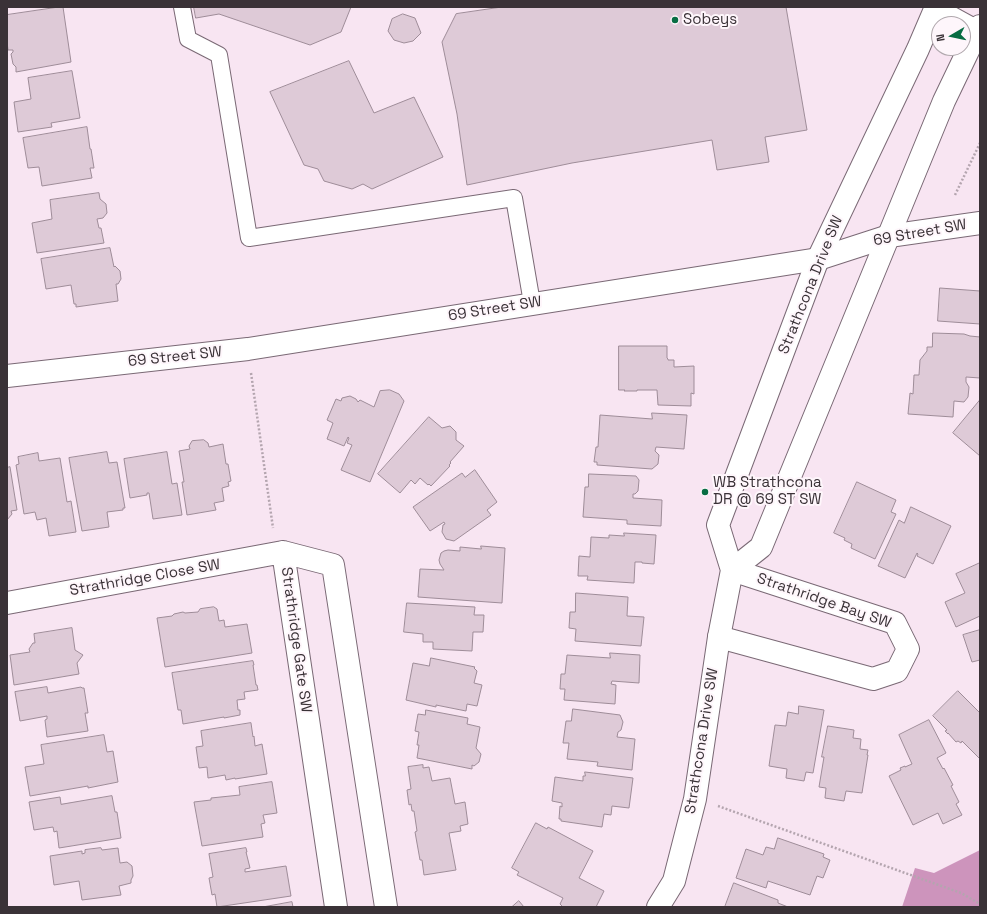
<!DOCTYPE html>
<html>
<head>
<meta charset="utf-8">
<style>
  body { margin:0 }
  #map { position:relative; width:987px; height:914px; overflow:hidden; background:#f8e5f2; font-family:"Space Grotesk",sans-serif }
  canvas { display:block }
  .frame { position:absolute; inset:0; border:8px solid #3a3237; pointer-events:none }
  .north { position:absolute; left:931px; top:16px; width:40px; height:40px; box-sizing:border-box; background:#fef6fb; border:1px solid #b0a8ad; border-radius:50%; rotate:261deg; font-size:11px; font-weight:700; line-height:16px; text-align:center; color:#3a3237 }
  .north::after { content:''; display:block; margin:auto; width:14px; height:18px; background:#086d43; clip-path:polygon(50% 0,100% 100%,50% 72%,0 100%) }
</style>
</head>
<body>
<div id="map">
<canvas width="987" height="914"></canvas>
<div class="frame"></div>
<div class="north">N</div>
</div>
<script>
const ctx = document.querySelector('canvas').getContext('2d');
ctx.lineJoin = 'round';
function fill(path, color) { ctx.fillStyle = color; ctx.fill(path, 'evenodd'); }
function strokePath(path, color, width, dash) { ctx.strokeStyle = color; ctx.lineWidth = width; ctx.lineCap = dash ? 'butt' : 'round'; ctx.setLineDash(dash || []); ctx.stroke(path); }
function write(font, color, halo, rows, align = 'center') {
  ctx.font = font + ' "Space Grotesk",sans-serif'; ctx.lineWidth = 4; ctx.setLineDash([]); ctx.textBaseline = 'middle'; ctx.strokeStyle = halo; ctx.fillStyle = color; for (const [text, x, y, turn = 0] of rows) {
    ctx.save(); ctx.translate(x, y); ctx.rotate((+turn || 0) * Math.PI / 180); ctx.textAlign = isNaN(turn) ? turn : align; if (halo) ctx.strokeText(text, 0, 0); ctx.fillText(text, 0, 0); ctx.restore();
  }
}
const forest = new Path2D(`
  M980,850V907H902L915,868L934,873Z`);
const building = new Path2D(`
  M59,7H63L71,62L16,72V67L13,64L11,54L13,52V50H8L7,42V15Z
  M194,7H351L341,32L310,45L219,14L196,18Z
  M502,7H786L807,130L765,137L769,162L717,170L712,140L572,163L467,185L457,114L442,42L456,14Z
  M403,14L415,18L421,33L413,41L404,43L394,40L388,31L392,19Z
  M349,61L374,113L414,97L443,157L372,189L363,184L352,189L324,181L318,169L304,165L270,92Z
  M72,71L80,118L51,123L52,127L18,132L14,102L31,99L28,78Z
  M87,127L90,149H91L94,168H90L92,178L42,186L39,167L28,168L23,138Z
  M99,193L100,199L106,204L107,213L103,218L97,219L99,228H101L104,243L37,253L32,223L52,219L50,200Z
  M110,248L114,267L115,266L120,271L121,279L118,284H116L118,301L76,307V304H74L71,285L46,289L41,259Z
  M940,288L980,291V324L938,321Z
  M933,333L964,334L970,336L980,337V378L966,377V382L969,387L968,397L964,402L954,401L953,417L908,414L910,393L913,394L914,375H919L920,360L927,351V347H932Z
  M619,346H667V358L668,359V360H674V367L694,366V394L691,393V406L658,405L657,390H637V391H624L625,390H619Z
  M390,390L399,394L404,401L370,482L341,470L352,445L347,443L349,438L348,437L344,446L327,439L333,423L327,420L336,399L341,401L342,398L350,396L356,399L358,402L360,400L374,407L380,391Z
  M980,400V456L953,433Z
  M652,413L687,415L684,449L656,447L655,451L659,455L658,464L652,469L597,465V462H594L596,447H598L600,415L652,419Z
  M429,417L442,428L450,426L456,432V440L464,446L450,462L451,463L449,465L450,466L431,486L429,484L428,485L420,478L415,484L411,480L400,493L378,474Z
  M204,440L208,443L209,447L223,444L226,464H228L231,481L228,482L229,486L222,488L224,501L214,503L216,510L187,515L182,482H184L179,451L190,449L189,446L192,441Z
  M107,452L109,463L117,462L125,508H123V510L107,512L109,527L82,531L69,458Z
  M167,452L172,484L177,483L182,515L153,519L149,493H147V495L130,498L124,459Z
  M38,453L39,461L60,458L67,502L71,501L76,532L49,536L46,518L37,520L35,512L24,514L16,465L19,464L18,457Z
  M10,467L17,510L11,511L12,514L7,520V468Z
  M475,470L497,502L487,510L491,515L454,541L446,539L442,532L443,525L445,524L444,522L430,531L413,507L462,473L465,477Z
  M589,474L636,476L639,480L638,491L635,494H633V498L662,500L661,526L627,524V520L583,517L585,487H588Z
  M857,482L896,500L891,512L896,514L875,559L851,548L852,544L844,540L845,538L834,533Z
  M911,507L951,526L933,564L917,556L918,554L917,553L905,578L878,566L899,520L904,523Z
  M624,533L656,535L654,564L642,563V562H635L634,583L587,580L588,576H578L579,556L590,557L591,537L609,538V535L624,536Z
  M481,546L505,548L502,603L418,597L420,569L444,570L440,564L439,560L441,553L444,551L448,550L460,551V547L481,549Z
  M980,563V616L956,627L945,602L965,593L956,574Z
  M576,593L628,597L627,616L644,617L641,646L575,641L576,629L569,628L570,612H575Z
  M407,603L475,607L474,615H484L483,632H473L472,651L433,649V642H423V634L404,632Z
  M214,607L217,609L219,621L224,620L225,627L247,624L252,653L165,667L157,618L172,616L174,614L183,612L185,613L198,612L200,609Z
  M72,628L75,650L83,655L77,663L79,674L14,685L10,655L30,652L29,649L33,643H35L34,634Z
  M980,630V660L972,662L963,635Z
  M610,653L640,655L639,683L612,681L611,684L616,685L615,704L564,700L565,689H560L561,674H565L567,655L610,658Z
  M431,658L475,667L474,668L477,671L474,683L482,685L477,706L467,704L466,711L436,705V707L406,700L413,663L429,666Z
  M253,661L254,665H253L256,685H257L258,690L244,692L245,699L237,700L238,710H240V715L224,718V717L183,724L181,710H178L172,673Z
  M47,687L48,693L81,687L82,688H84L88,713H85L88,731L47,737L45,720L47,719V716L20,721L15,692Z
  M958,691L980,713V759L962,741L961,743L958,741L956,742L948,733V734L945,731L947,730L933,716Z
  M799,706L824,710L813,773L806,772L804,781L786,778L787,769L769,766L775,725L786,726L788,712L798,714Z
  M573,709L620,715L623,722L621,730L618,732L617,737L635,739L632,770L597,766L598,762L567,759L569,743H563L566,721H571Z
  M426,710L468,718L467,724L480,727L476,748L481,754L479,762L474,766L472,765V769L417,758L419,745H417L419,732L415,731L418,714L425,715Z
  M929,720L946,753L937,758L943,769L944,768L953,785L951,786L959,802L956,804L962,815L943,824L938,813L913,825L889,776L901,770L900,768L905,766V767L912,764L899,735Z
  M251,723L253,737L254,736L255,746L262,744L267,774L235,779V778L226,780L225,775L208,778L207,767L199,768L196,747L203,746L201,731Z
  M828,726L854,730L853,738L861,739L860,749L868,750L867,755H868L862,793L846,791L844,801L825,798L826,788L819,787L824,757H822Z
  M104,735L107,752L113,751L118,782L88,788V786L30,796L25,767L44,764L41,745Z
  M423,765V768L429,767L432,781L450,778L455,804L465,802L468,824L460,826L461,831L449,833L456,870L424,875L422,860H420L415,832L417,831L414,811H412L411,804L409,805L407,790L411,789L408,767Z
  M585,772L633,778L629,808L612,806L611,815L604,814L602,827L561,821V819H559L560,806L562,807V803L552,801L555,777L583,781V776H585Z
  M272,782L277,813L263,815L265,823L261,824L263,837L202,846L194,802L211,800V798L240,795L239,787Z
  M112,796L115,812H117L121,838L59,848L57,831L54,832L53,827L34,830L29,802L60,797L61,804Z
  M536,823L547,829L548,827L593,851L579,878L604,891L596,907H563L560,904L563,898L517,875L519,872L512,868Z
  M778,838L824,854L823,857L830,860L823,878L817,876L810,895L768,881L766,888L736,878L746,849L763,855L766,847L774,849Z
  M101,848L102,850L118,848L120,863L127,862L132,866L133,876L131,880V883L119,886L121,895L82,900L79,881L54,885L50,856L82,851V854L85,853V850Z
  M246,848L247,852H246L250,868L245,869V872L286,866L291,896L217,907L215,894L212,895L209,878L213,877L209,854Z
  M734,883L778,900V903L788,907H725Z
  M519,901L524,907H512Z
  M292,902L293,907H263Z`);
const path = new Path2D(`
  M955,195L980,143
  M251,373L273,528
  M718,806L961,893L980,904`);
const lane = new Path2D(`
  M182,7L188,39L219,55L249,238L514,198L532,303
  M938,7L980,30`);
const street = new Path2D(`
  M7,376L248,349L818,259L889,236L980,223
  M283,552L336,907
  M7,603L283,552L333,565L386,907
  M719,637L873,679L897,671L908,649L895,623L732,570`);
const secondary = new Path2D(`
  M732,570L761,547L944,101L980,26
  M658,907L674,881L695,799L719,637L732,570L718,525L818,259L918,49L936,7`);
const markers = [
  [675,20,4,"#086d43"],
  [705,492,4,"#086d43"]
];
const poiNames = [
  ["Sobeys",683,20],
  ["WB Strathcona",713,483],
  ["DR @ 69 ST SW",713,500]
];
const streetNames = [
  ["69 Street SW",920,233,-10],
  ["Strathcona Drive SW",811,285,-68],
  ["69 Street SW",495,309,-9],
  ["69 Street SW",175,357,-6],
  ["Strathridge Close SW",145,578,-10],
  ["Strathridge Bay SW",824,601,19],
  ["Strathridge Gate SW",296,640,82],
  ["Strathcona Drive SW",702,741,-81]
];
fill(forest, '#cd94bc');
fill(building, '#decad7');
strokePath(building, '#9e8c98', 1);
strokePath(lane, '#7a6975', 18);
strokePath(street, '#7a6975', 24);
strokePath(secondary, '#7a6975', 24);
strokePath(path, '#b4a5af', 2.5, [2, 2]);
strokePath(lane, '#fff', 16);
strokePath(street, '#fff', 22);
strokePath(secondary, '#fff', 22);
for (const [x, y, r, color] of markers) { const dot = new Path2D(); dot.arc(x, y, r, 0, 2 * Math.PI); ctx.fillStyle = color; ctx.fill(dot); strokePath(dot, '#fef6fb', 1.5); }
write('15px', '#3a3237', '#fef6fb', poiNames, 'left');
write('15px', '#3a3237', '#fef6fb', streetNames);
</script>
</body>
</html>
